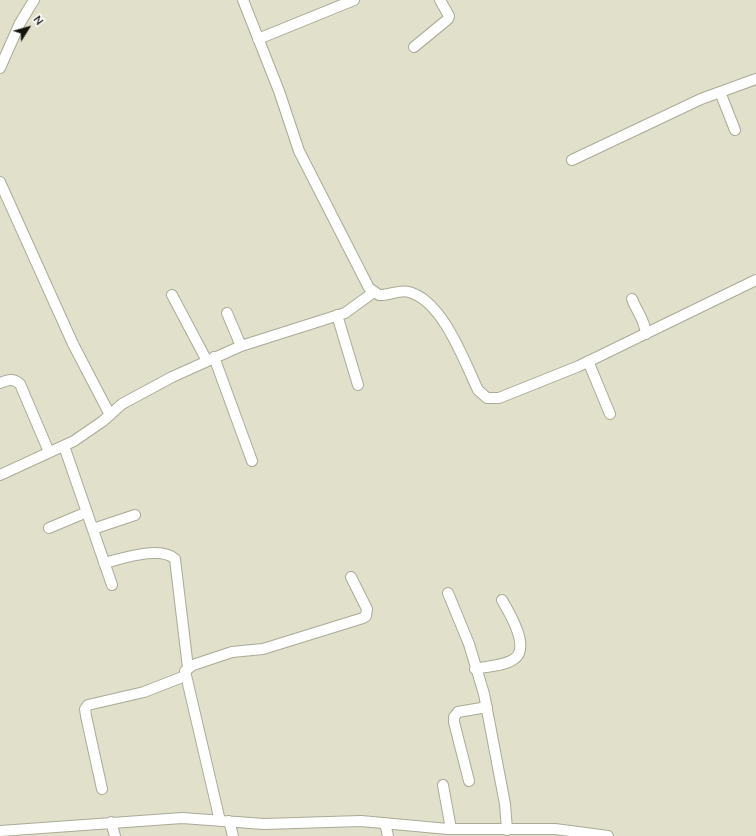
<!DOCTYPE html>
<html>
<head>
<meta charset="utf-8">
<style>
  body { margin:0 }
  #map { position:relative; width:756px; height:836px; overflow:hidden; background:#e0e0cb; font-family:"Nunito Sans",sans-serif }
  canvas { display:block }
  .north { position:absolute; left:8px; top:8px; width:40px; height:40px; -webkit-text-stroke:3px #fff; paint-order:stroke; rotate:53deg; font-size:11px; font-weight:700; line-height:16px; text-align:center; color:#15150e }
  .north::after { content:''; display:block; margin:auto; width:14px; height:18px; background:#15150e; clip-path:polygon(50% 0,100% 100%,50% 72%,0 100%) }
</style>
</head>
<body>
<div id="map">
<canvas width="756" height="836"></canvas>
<div class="north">N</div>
</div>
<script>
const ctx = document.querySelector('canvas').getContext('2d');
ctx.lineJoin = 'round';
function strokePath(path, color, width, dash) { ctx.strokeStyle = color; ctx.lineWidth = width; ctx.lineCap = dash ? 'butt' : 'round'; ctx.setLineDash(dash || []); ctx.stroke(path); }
const minor = new Path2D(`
  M243,0L279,91L299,151L369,288L379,295C389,296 399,289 409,292C443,301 464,361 478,390L487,398H499L579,366L756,280
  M258,39L354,0
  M414,47L448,19L449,16L440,0
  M0,68L20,23L34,0
  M720,92L735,130
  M572,160L701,99L756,79
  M0,182L73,344L110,415
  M172,295L207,361
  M632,299C637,312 645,320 646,334
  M227,313L241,346
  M337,315L358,385
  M214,357L252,461
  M588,361L610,414
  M0,383C8,380 13,378 20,384L49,452
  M64,446L112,585
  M0,475L74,441L103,421L122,404L172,377L241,346L345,313L374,292
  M49,528L87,512
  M93,529L135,515
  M104,563C121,559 161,545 175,559L188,668
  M448,593L469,644L484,694L505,804L507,830
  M475,669C487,666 505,666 514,659C531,648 509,612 502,600
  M469,781L454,722V717L458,712L487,707
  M443,785L451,829
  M102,789L86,716L85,709L88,705L144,692L185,676
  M220,821L185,671L193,665L232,652L263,649L363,618L366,616L367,609L351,577
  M229,821L233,836
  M111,822L115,836
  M385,823L388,836
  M0,831L182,818L264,824L361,821L448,829H555L608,836`);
strokePath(minor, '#aaaa96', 12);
strokePath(minor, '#fff', 10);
</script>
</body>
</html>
